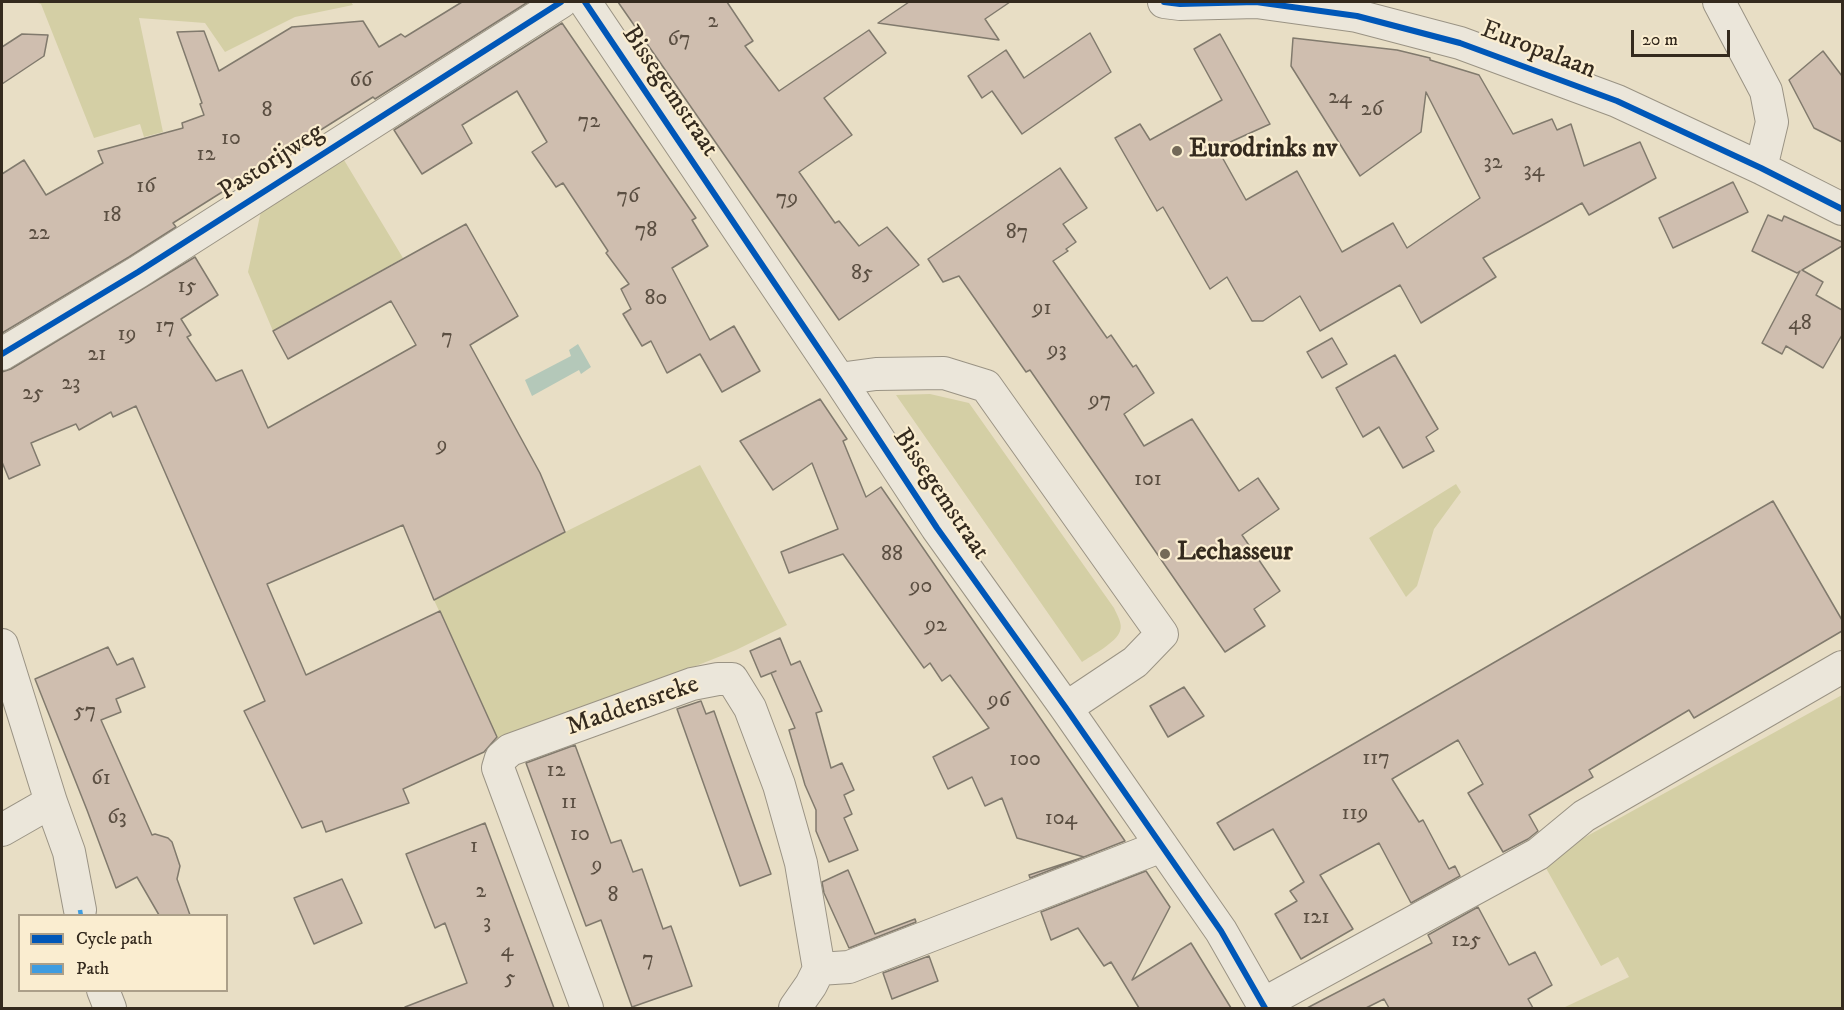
<!DOCTYPE html>
<html>
<head>
<meta charset="utf-8">
<style>
  body { margin:0 }
  #map { position:relative; width:1844px; height:1010px; overflow:hidden; background:#e8dec5; font-family:"IM FELL DW Pica",serif }
  canvas { display:block }
  .frame { position:absolute; inset:0; border:3px solid #342a1e; pointer-events:none }
  .legend { position:absolute; left:18px; top:914px; width:210px; height:78px; box-sizing:border-box; background:#faedd0; border:2px solid #ab9f89; margin:0; padding:8px 10px; list-style:none; font-size:18px; color:#342a1e }
  .legend li { display:flex; align-items:center; gap:12px; height:30px }
  .legend b { width:30px; border:2px solid #ab9f89 }
  .scale { position:absolute; left:1631px; top:30px; width:99px; height:27px; box-sizing:border-box; border:3px solid #342a1e; border-top:0; padding-left:8px; font-size:18px; line-height:21px; white-space:nowrap; color:#342a1e; -webkit-text-stroke:4px #faedd0; paint-order:stroke }
</style>
</head>
<body>
<div id="map">
<canvas width="1844" height="1010"></canvas>
<div class="frame"></div>
<ul class="legend">
<li><b style="height:8px;background:#0057b8"></b>Cycle path</li>
<li><b style="height:8px;background:#3e9ce0"></b>Path</li>
</ul>
<div class="scale">20 m</div>
</div>
<script>
const ctx = document.querySelector('canvas').getContext('2d');
ctx.lineJoin = 'round';
function fill(path, color) { ctx.fillStyle = color; ctx.fill(path, 'evenodd'); }
function strokePath(path, color, width, dash) { ctx.strokeStyle = color; ctx.lineWidth = width; ctx.lineCap = dash ? 'butt' : 'round'; ctx.setLineDash(dash || []); ctx.stroke(path); }
function write(font, color, halo, rows, align = 'center') {
  ctx.font = font + ' "IM FELL DW Pica",serif'; ctx.lineWidth = 4.5; ctx.setLineDash([]); ctx.textBaseline = 'middle'; ctx.strokeStyle = halo; ctx.fillStyle = color; for (const [text, x, y, turn = 0] of rows) {
    ctx.save(); ctx.translate(x, y); ctx.rotate((+turn || 0) * Math.PI / 180); ctx.textAlign = isNaN(turn) ? turn : align; if (halo) ctx.strokeText(text, 0, 0); ctx.fillText(text, 0, 0); ctx.restore();
  }
}
const green = new Path2D(`
  M35,2H351L353,5L295,17L225,52L205,23L139,18L163,132L144,137L140,124L94,138L41,4Z
  M344,160L403,258L273,331L248,272L261,211Z
  M930,394L969,403L1114,608C1117,615 1123,624 1120,631C1117,642 1091,656 1082,662L896,395Z
  M700,465L787,625L736,650L500,744L434,600L565,532Z
  M1456,484L1461,492L1434,529L1417,586L1406,597L1369,538Z
  M1842,695V1008H1563L1629,977L1618,957L1601,966L1542,861Z`);
const water = new Path2D(`
  M578,344L591,367L581,374L579,370L532,396L525,380L571,356L569,350Z`);
const building = new Path2D(`
  M462,2H528L375,99L373,97L173,223L176,227L129,257L2,333V174L24,160L46,195L103,163L98,151L183,128L182,123L204,115L200,104L202,103L177,32L204,31L219,71L292,27L363,21L379,47L401,34L405,37Z
  M618,2H727L753,41L745,46L779,91L869,30L886,53L824,98L852,135L799,172L835,223L839,221L859,246L887,227L919,265L839,320Z
  M909,2H1010L985,19L999,40L878,23Z
  M562,23L696,218L692,220L708,246L672,268L710,340L734,326L760,371L722,392L700,354L667,373L651,341L642,346L623,314L631,309L621,289L629,284L606,253L608,251L563,183L556,187L532,152L547,142L517,91L462,125L472,143L422,174L394,130Z
  M1090,33L1111,72L1022,134L992,91L982,98L968,76L1006,50L1024,78Z
  M22,34L48,35L44,56L2,84V47Z
  M1220,34L1270,124L1217,148L1246,200L1297,171L1342,252L1393,223L1407,248L1480,198L1426,92L1421,132L1360,176L1291,66L1293,38L1397,50L1430,58V60L1479,75L1513,134L1552,119L1557,130L1571,124L1584,166L1640,142L1656,178L1589,215L1582,203L1483,258L1496,277L1421,323L1400,285L1320,331L1300,296L1263,321H1252L1227,277L1210,289L1163,207L1157,211L1115,138L1140,124L1150,140L1222,100L1194,49Z
  M1823,51L1842,76V142L1814,128L1789,80Z
  M1060,168L1087,208L1063,224L1076,242L1066,249L1068,251L1053,261L1107,338L1111,335L1133,367L1136,365L1154,393L1124,414L1144,446L1192,419L1239,491L1258,478L1279,509L1242,535L1280,591L1254,609L1265,626L1225,652L1030,370L1026,372L959,276L943,282L928,259Z
  M1733,182L1748,212L1673,248L1659,218Z
  M1768,215L1782,221L1784,216L1842,242V246L1802,270L1823,282L1816,295L1842,310V335L1823,368L1786,346L1782,354L1762,343L1800,271L1797,273L1752,251Z
  M466,224L518,316L470,345L540,473L565,532L434,600L403,525L267,584L306,675L440,611L497,737L484,752L403,789L409,803L326,832L322,821L302,828L244,711L265,701L136,406L113,417L111,412L79,430L76,424L31,443L40,465L9,479L2,462V372L11,369L195,257L218,295L181,319L191,335L187,337L216,381L242,370L268,428L416,345L391,301L288,359L273,331Z
  M1332,338L1347,364L1322,378L1307,352Z
  M1395,355L1438,429L1426,437L1434,451L1403,468L1379,427L1363,437L1336,388Z
  M820,399L847,439L843,441L866,497L881,487L1125,841L1030,878L1029,875L1084,857L1017,838L1002,798L985,806L972,777L948,789L933,757L989,728L950,675L942,681L930,663L924,668L843,554L789,573L781,552L838,529L812,463L773,490L740,441Z
  M1773,501L1842,620V631L1694,718L1689,710L1589,770L1593,777L1529,815L1538,831L1528,839L1503,852L1468,793L1483,784L1458,740L1392,779L1419,822L1423,820L1449,869L1455,866L1460,876L1411,903L1379,843L1320,875L1353,929L1301,959L1275,914L1297,901L1290,891L1304,882L1273,829L1234,850L1217,823Z
  M780,638L791,665L800,661L822,711L816,713L831,768L842,763L854,790L844,795L852,814L844,818L858,850L829,862L816,831V810L805,785L789,730L795,728L771,673L776,671L761,677L750,651Z
  M108,647L117,665L133,658L145,687L116,699L121,712L101,720L152,835L155,834L168,838L172,842L180,866L177,879L190,915H159L137,877L116,888L87,810L35,679Z
  M1184,687L1204,716L1168,737L1150,706Z
  M701,701L706,714L714,711L771,874L740,886L677,709Z
  M575,745L611,843L621,840L633,872L642,869L663,929L671,926L692,986L632,1007L601,920L586,926L526,763Z
  M485,823L554,1008H405V1007L467,983L445,923L435,928L406,854Z
  M848,870L875,934L915,919L916,922L849,948L824,893L822,882Z
  M1146,871L1170,907L1132,980L1191,943L1231,1008H1139L1111,962L1104,966L1078,928L1051,940L1041,912Z
  M342,879L362,923L314,944L294,898Z
  M1478,907L1509,965L1535,952L1552,985L1528,999L1533,1008H1389L1384,999L1366,1008H1307L1432,943L1428,935Z
  M929,956L938,981L892,999L883,973Z`);
const minor = new Path2D(`
  M585,2L839,379L937,528L1066,708L1221,931L1265,1008
  M1164,2L1180,4L1256,2L1357,16L1460,43L1617,101L1761,168L1842,209
  M1719,2L1766,91L1772,122L1761,168
  M2,354L138,272L561,2
  M839,379L876,374L944,373L986,386L1162,634L1135,662L1066,708
  M2,645L51,802L69,852L80,910
  M2,830L51,802
  M819,969L849,967L1162,846
  M103,990L110,1008
  M1263,1004L1538,854L1584,816L1842,667
  M587,1008L498,768L501,758L510,750L692,684L718,679H732L750,708L779,785L801,863L819,969L811,985L795,1008`);
const quiet = new Path2D(`
  M80,910L81,916`);
const cycleway = new Path2D(`
  M585,2L839,379L937,528L1066,708L1221,931L1265,1008
  M1164,2L1180,4L1256,2L1357,16L1460,43L1617,101L1761,168L1842,209
  M2,354L138,272L561,2`);
const markers = [
  [1177,151,6,"#736958"],
  [1165,554,6,"#736958"]
];
const numberNames = [
  ["2",713,22],
  ["67",679,40],
  ["66",361,81],
  ["24",1340,98],
  ["26",1372,110],
  ["8",267,111],
  ["72",589,122],
  ["10",231,139],
  ["12",206,155],
  ["32",1493,163],
  ["34",1534,171],
  ["16",146,187],
  ["76",628,197],
  ["79",787,199],
  ["18",112,216],
  ["78",646,231],
  ["87",1017,233],
  ["22",39,234],
  ["85",862,274],
  ["15",187,287],
  ["80",656,299],
  ["91",1042,309],
  ["48",1800,324],
  ["17",165,327],
  ["19",127,335],
  ["7",447,338],
  ["93",1057,351],
  ["21",97,355],
  ["23",71,384],
  ["25",33,394],
  ["97",1100,401],
  ["9",442,446],
  ["101",1148,480],
  ["88",892,555],
  ["90",921,587],
  ["92",936,626],
  ["96",999,701],
  ["57",85,712],
  ["117",1376,759],
  ["100",1025,760],
  ["12",556,771],
  ["61",101,779],
  ["11",569,803],
  ["119",1355,814],
  ["63",117,818],
  ["104",1061,819],
  ["10",580,835],
  ["1",474,847],
  ["9",597,866],
  ["2",481,892],
  ["8",613,896],
  ["121",1316,918],
  ["3",487,923],
  ["125",1466,941],
  ["4",507,951],
  ["7",648,960],
  ["5",510,979]
];
const streetNames = [
  ["Europalaan",1538,51,21],
  ["Bissegemstraat",669,92,56],
  ["Pastorijweg",272,163,-33],
  ["Bissegemstraat",940,495,56],
  ["Maddensreke",633,707,-19]
];
const poiNames = [
  ["Eurodrinks nv",1189,151],
  ["Lechasseur",1177,554]
];
fill(green, '#d4cfa5');
fill(water, '#b4c8b9');
fill(building, '#cfbeaf');
strokePath(building, '#817a6d', 1.5);
strokePath(minor, '#9a9384', 34);
strokePath(minor, '#ebe6da', 32);
strokePath(quiet, '#3e9ce0', 4.5, [9, 4.5]);
strokePath(cycleway, '#0057b8', 6);
for (const [x, y, r, color] of markers) { const dot = new Path2D(); dot.arc(x, y, r, 0, 2 * Math.PI); ctx.fillStyle = color; ctx.fill(dot); strokePath(dot, '#faedd0', 2); }
write('22px', '#5b4f42', null, numberNames);
write('26px', '#342a1e', '#faedd0', streetNames);
write('bold 26px', '#342a1e', '#faedd0', poiNames, 'left');
</script>
</body>
</html>
